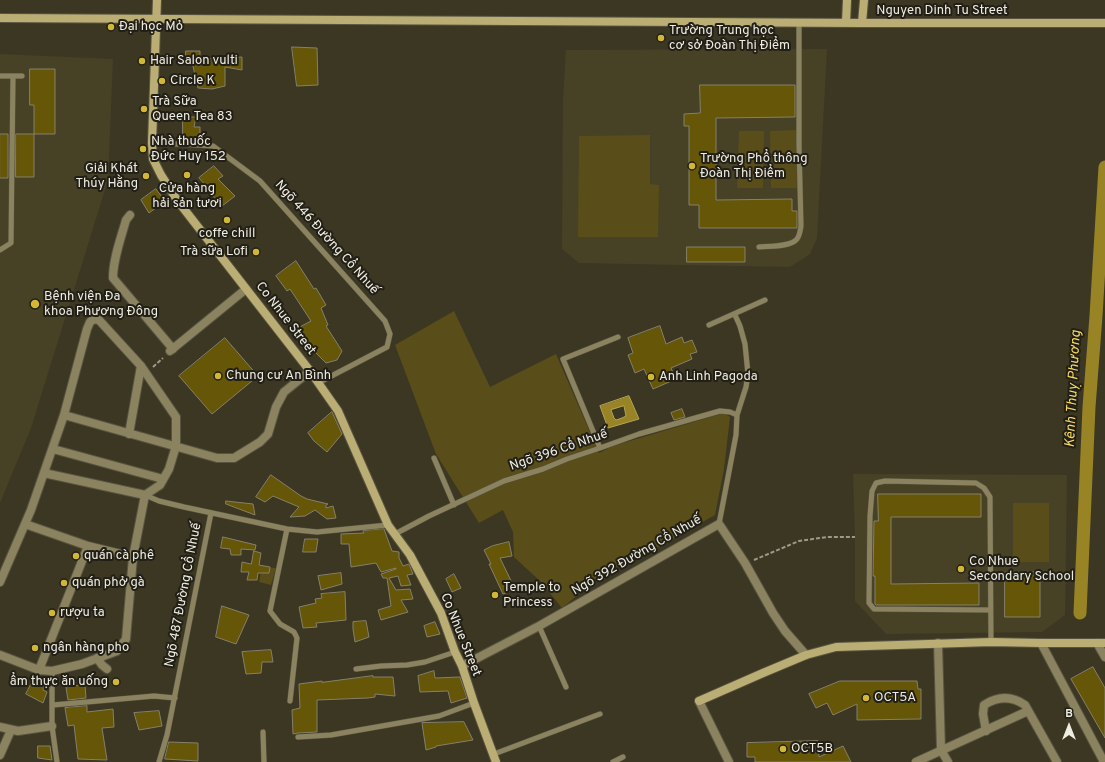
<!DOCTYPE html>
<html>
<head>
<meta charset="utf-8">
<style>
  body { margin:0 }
  #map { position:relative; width:1105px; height:762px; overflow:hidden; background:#3c3723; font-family:Overpass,sans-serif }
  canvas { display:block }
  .north { position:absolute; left:1049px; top:706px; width:40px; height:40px; -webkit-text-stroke:3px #211f16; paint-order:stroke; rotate:0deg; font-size:11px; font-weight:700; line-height:16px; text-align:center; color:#efece0 }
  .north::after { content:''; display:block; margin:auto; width:14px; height:18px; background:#efece0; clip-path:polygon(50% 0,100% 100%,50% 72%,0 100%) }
</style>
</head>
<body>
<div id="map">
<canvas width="1105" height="762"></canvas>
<div class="north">B</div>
</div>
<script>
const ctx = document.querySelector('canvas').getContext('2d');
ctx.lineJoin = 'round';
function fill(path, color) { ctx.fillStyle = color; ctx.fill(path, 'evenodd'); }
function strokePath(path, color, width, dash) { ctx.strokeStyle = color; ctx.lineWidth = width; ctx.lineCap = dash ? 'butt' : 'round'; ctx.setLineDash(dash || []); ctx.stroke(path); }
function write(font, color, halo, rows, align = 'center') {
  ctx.font = font + ' Overpass,sans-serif'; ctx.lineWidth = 4; ctx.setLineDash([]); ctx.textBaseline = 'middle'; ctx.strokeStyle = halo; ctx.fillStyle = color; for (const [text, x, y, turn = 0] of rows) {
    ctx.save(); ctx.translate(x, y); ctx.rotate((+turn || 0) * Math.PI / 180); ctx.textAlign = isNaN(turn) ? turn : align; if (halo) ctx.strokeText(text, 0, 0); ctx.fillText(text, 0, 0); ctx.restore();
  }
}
const built = new Path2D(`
  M827,49L817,238L810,254L790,267L579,263L562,249L563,99L566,50Z
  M0,54L113,59L108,180L31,428L0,503Z
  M853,474L1067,475L1065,615L1042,632L886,634L855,601V537Z`);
const green = new Path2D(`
  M796,130L797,188H771L770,131Z
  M739,131H764L763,188H737Z
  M650,135V184L659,185L658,237H578L579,136Z
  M454,311L490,387L556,354L599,453L613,446L724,413L730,417L724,469L715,515L653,550L603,574L562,608L541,582L514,557L513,532L503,510L479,523L436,454L395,345Z
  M1013,503H1049V562H1013Z
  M262,567L276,568L271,585L259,582Z`);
const water = new Path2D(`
  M629,396L639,419L608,428L600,406ZM624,406L626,416L622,418L616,420L614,418L611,410Z`);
const canal = new Path2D(`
  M1080,613L1089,407L1096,316L1105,167`);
const building = new Path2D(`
  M292,47L317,48L318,85L297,86Z
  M186,51H200V59L216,58V59L242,57V70L225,67V86L212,89L198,88L192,62L186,63Z
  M30,69H55V134H34V105H30Z
  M700,85H795V117L716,118V200L792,199V211H797V228H699V205H689V126H684V114L700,113Z
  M183,117H196L194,127H200V137L183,138Z
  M0,134H8V178H0Z
  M16,134H34V177H16Z
  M214,166L223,176L218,179L235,196L222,206L212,195L207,187L199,178Z
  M156,189L165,201L149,213L141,200Z
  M687,247H745V262H687Z
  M296,261L314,289L316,288L326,305L321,308L328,325L326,326L342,351L337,360L326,363L313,350L309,352L297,334L296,329L311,321L290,289L287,291L276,276Z
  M660,326L666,344L682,337L684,343L692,340L697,352L690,354L692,359L671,368L676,379L653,389L644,369L635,373L628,355L633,353L628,338Z
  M225,338L258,376L212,414L179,376Z
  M682,409L685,417L674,420L671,413Z
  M332,412L342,434L327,452L314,441L308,433Z
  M271,475L301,496L307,499L328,504L326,505V508L333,506L336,518L327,519L315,510L305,516L290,517L299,507L273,496L265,502L256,497Z
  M878,494H981V517H891V584L979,583V605H876L875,604V576H873L874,521H878Z
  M226,501L253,504L255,515L226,504Z
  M384,529L392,551L399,552V558L403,566L409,564L413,574L407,575L411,585L401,586L398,576L389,578L396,590L410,589L413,599L401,600L408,612L381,620L378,610L391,606L387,578H383L381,574L396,569V568L381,572L376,563L351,567L349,544H341V534L364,533L363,531Z
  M223,537L256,545L255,550L241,549V555H231L230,549L221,548Z
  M305,539H318L316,552H303Z
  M509,542L512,556L500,558L515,589L503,594L489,564H491L484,550L492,546Z
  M254,551L261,553L259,565L270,567L269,573H258L257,580H247L249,572H241L242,562L251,564Z
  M1005,572H1040V617H1005Z
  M341,573L342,584L321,590L318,576Z
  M454,574L461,588L452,592L446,579Z
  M345,592L346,620L316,623L317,627L303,628L299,607L316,603L315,599L322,598L321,594Z
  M222,606L249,615L236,644L216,637Z
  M366,621L369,637L355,642L353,629V622Z
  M435,622L440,634L427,637L424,626Z
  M271,650L273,662H262L261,673L246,674L242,652Z
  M1093,667L1105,688V738L1071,679Z
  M434,671L435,678L460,677L467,698L451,703L448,691L420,692L418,676Z
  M36,675L44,683L43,690L47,692L43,703L26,694Z
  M373,676V677H393L395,696L375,694V697L368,698L317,700V732L298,733L293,734L292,710L300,708L299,684L322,681V682Z
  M840,681H917L918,689H921V719L857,720V704L833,715L827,703L816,708L809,694Z
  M85,685L86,698L68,700L66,687Z
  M87,706V712L113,709L114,727L102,728L107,760L78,759L74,725L68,726L65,708Z
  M159,711L162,726L139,730L134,713Z
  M464,722L473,740L436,746V747L426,750L422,723Z
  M818,741L819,757L843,746L851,762H755V757H747V743Z
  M169,742L198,743V761L165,759Z
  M38,746H50L52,760L38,758Z`);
const path = new Path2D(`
  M153,367L163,358
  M754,560L799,541L827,537H855`);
const lane = new Path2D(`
  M0,76H22
  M152,143L199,145L213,146L260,181L385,321L390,334L387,347L318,383
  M759,247C769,246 791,247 797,239C800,235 800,231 801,226L799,145V23
  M0,250L11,243L13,76
  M709,325L765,300
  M600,448L563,359L618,337
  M434,458L454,505
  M145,495L159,501L184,507L287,529L317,532L388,525
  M719,524L736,435L737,415L746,387L748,374L745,344L740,326L735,315
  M287,529L270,611L280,624L294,632L297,638L290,701
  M395,534L429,516L504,481L543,469L567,459L600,448L639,434L720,411L730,412L737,415
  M990,610L874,609L869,603L870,516L872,491L876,483L885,481L976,483L984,488L990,497L991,642
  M539,626L566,687
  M356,669L381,666L407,665L425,662L455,652
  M52,671V726L57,762
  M53,705L154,696L175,698
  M263,732L264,762
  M298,737L331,735L439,716L474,703
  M494,754L600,714
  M159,762L167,735L211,513
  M613,762L623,757`);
const street = new Path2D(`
  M130,215L126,220C121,238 113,259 113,278L173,349
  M170,351L246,289
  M64,415L217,458H234L260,442L268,434L276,407L284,392L310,371
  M129,434L141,366
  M53,449L163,479
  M44,473L145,495
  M25,524L88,546L133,557
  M0,582L31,510L64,415L87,329L90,322L94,319L99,320L141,366L176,417V446L169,469L160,485L145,495L133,557L126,639L117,651L82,664L52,671L39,670L0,655
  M938,643L941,750L948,762
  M1041,643L1104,762
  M1097,643L1105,657
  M97,658L102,665L107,669
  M462,666L539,626L719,524L745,563L773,613L785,631L806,655
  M39,670L88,546
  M699,701L729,762
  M0,727L18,731L52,726
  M986,731L983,714L984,705C998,696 1012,696 1025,705L1057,762
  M0,755L11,730
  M916,762L1028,711`);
const secondary = new Path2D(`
  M157,0L152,143L153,159L161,175L177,200L310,371L338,411L388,525L410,555L441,613L455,652L462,666L474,703L496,762
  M0,18L862,23H1105
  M846,23L847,0
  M862,23L864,0
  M699,701L763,673L806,655L836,647L991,642L1041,643H1105`);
const markers = [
  [111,27,4,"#d2b736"],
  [661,38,4,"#d2b736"],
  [142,61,4,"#d2b736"],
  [162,81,4,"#d2b736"],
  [144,109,4,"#d2b736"],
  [143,149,4,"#d2b736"],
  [692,166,4,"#d2b736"],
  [187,175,4,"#d2b736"],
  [146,176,4,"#d2b736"],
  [227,220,4,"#d2b736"],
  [256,252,4,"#d2b736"],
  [35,304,5,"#d2b736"],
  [218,376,4,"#d2b736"],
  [651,377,4,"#d2b736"],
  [76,556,4,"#d2b736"],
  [961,569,4,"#d2b736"],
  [64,583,4,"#d2b736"],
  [495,595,4,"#d2b736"],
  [52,613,4,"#d2b736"],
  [35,648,4,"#d2b736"],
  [116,682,4,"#d2b736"],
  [866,698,4,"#d2b736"],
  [783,749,4,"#d2b736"]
];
const streetNames = [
  ["Nguyen Dinh Tu Street",942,11],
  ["Ngõ 446 Đường Cổ Nhuế",326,238,48],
  ["Co Nhue Street",285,319,52],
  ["Ngõ 396 Cổ Nhuế",559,451,-19],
  ["Ngõ 392 Đường Cổ Nhuế",637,556,-30],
  ["Ngõ 487 Đường Cổ Nhuế",184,595,-79],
  ["Co Nhue Street",460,635,68]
];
const poiNames = [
  ["Đại học Mỏ",119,27],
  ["Trường Trung học",669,31],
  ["cơ sở Đoàn Thị Điểm",669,46],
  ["Hair Salon vulti",150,61],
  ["Circle K",170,81],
  ["Trà Sữa",152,102],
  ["Queen Tea 83",152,117],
  ["Nhà thuốc",151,142],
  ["Đức Huy 152",151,157],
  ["Trường Phổ thông",700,159],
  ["Đoàn Thị Điểm",700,174],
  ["Giải Khát",138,169,"right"],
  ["Thúy Hằng",138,184,"right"],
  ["Cửa hàng",187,189,"center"],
  ["hải sản tươi",187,204,"center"],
  ["coffe chill",227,234,"center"],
  ["Trà sữa Lofi",248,252,"right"],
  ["Bệnh viện Đa",44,297],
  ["khoa Phương Đông",44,312],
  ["Chung cư An Bình",226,376],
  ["Anh Linh Pagoda",659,377],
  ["quán cà phê",84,556],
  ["Co Nhue",969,562],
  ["Secondary School",969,577],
  ["quán phở gà",72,583],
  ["Temple to",503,588],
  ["Princess",503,603],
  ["rượu ta",60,613],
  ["ngân hàng pho",43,648],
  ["ẩm thực ăn uống",108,682,"right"],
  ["OCT5A",874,698],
  ["OCT5B",791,749]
];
const waterNames = [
  ["Kênh Thuỵ Phương",1074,389,-87]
];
fill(built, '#474126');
fill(green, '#594d19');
fill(water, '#988424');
strokePath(water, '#b2a35c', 1);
strokePath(canal, '#988424', 13);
fill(building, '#655608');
strokePath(building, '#85806a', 1);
strokePath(lane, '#595441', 6);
strokePath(street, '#595441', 10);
strokePath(secondary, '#595441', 10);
strokePath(path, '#9d998a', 2, [4, 2]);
strokePath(lane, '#8b8360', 5);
strokePath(street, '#8b8360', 8);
strokePath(secondary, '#bbae75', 8);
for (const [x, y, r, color] of markers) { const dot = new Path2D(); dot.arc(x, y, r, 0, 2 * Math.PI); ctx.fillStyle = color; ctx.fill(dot); strokePath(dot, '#211f16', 1.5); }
write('13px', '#efece0', '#211f16', streetNames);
write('13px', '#efece0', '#211f16', poiNames, 'left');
write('italic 14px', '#f6da60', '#211f16', waterNames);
</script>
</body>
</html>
